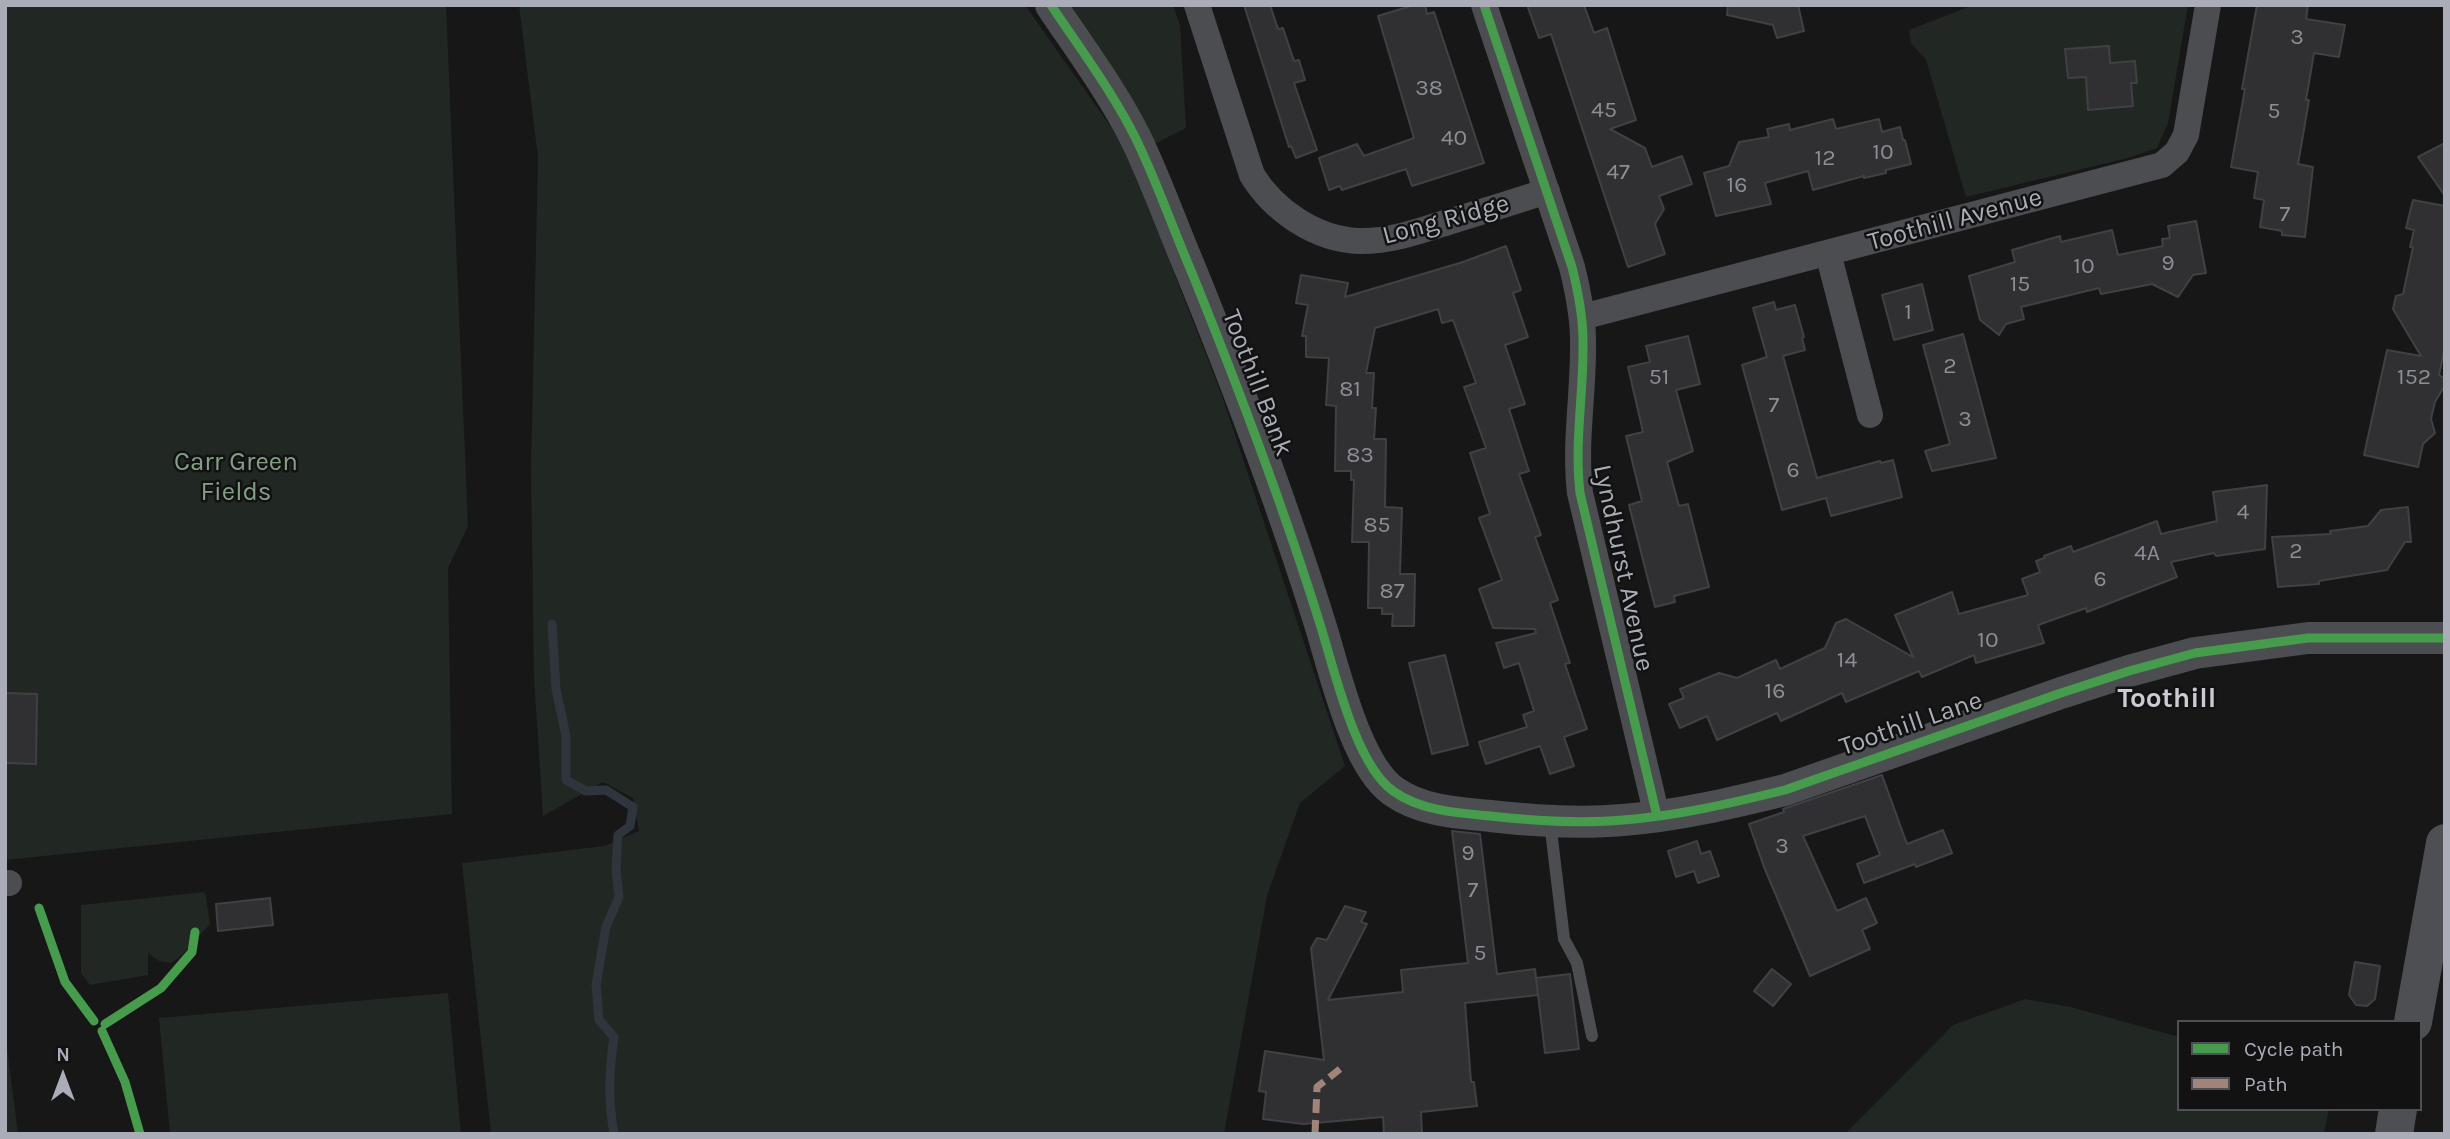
<!DOCTYPE html>
<html>
<head>
<meta charset="utf-8">
<style>
  body { margin:0 }
  #map { position:relative; width:2450px; height:1139px; overflow:hidden; background:#171718; font-family:Karla,sans-serif }
  canvas { display:block }
  .frame { position:absolute; inset:0; border:7px solid #aaadb7; pointer-events:none }
  .legend { position:absolute; left:2177px; top:1020px; width:245px; height:91px; box-sizing:border-box; background:#121213; border:2px solid #4f5055; margin:0; padding:9px 12px; list-style:none; font-size:21px; color:#aaadb7 }
  .legend li { display:flex; align-items:center; gap:14px; height:35px }
  .legend b { width:35px; border:2px solid #4f5055 }
  .north { position:absolute; left:28px; top:1041px; width:70px; height:70px; -webkit-text-stroke:5px #121213; paint-order:stroke; rotate:0deg; font-size:19px; font-weight:700; line-height:28px; text-align:center; color:#aaadb7 }
  .north::after { content:''; display:block; margin:auto; width:24px; height:32px; background:#aaadb7; clip-path:polygon(50% 0,100% 100%,50% 72%,0 100%) }
</style>
</head>
<body>
<div id="map">
<canvas width="2450" height="1139"></canvas>
<div class="frame"></div>
<ul class="legend">
<li><b style="height:9px;background:#469c4c"></b>Cycle path</li>
<li><b style="height:9px;background:#a18479"></b>Path</li>
</ul>
<div class="north">N</div>
</div>
<script>
const ctx = document.querySelector('canvas').getContext('2d');
ctx.lineJoin = 'round';
function fill(path, color) { ctx.fillStyle = color; ctx.fill(path, 'evenodd'); }
function strokePath(path, color, width, dash) { ctx.strokeStyle = color; ctx.lineWidth = width; ctx.lineCap = dash ? 'butt' : 'round'; ctx.setLineDash(dash || []); ctx.stroke(path); }
function write(font, color, halo, rows, align = 'center') {
  ctx.font = font + ' Karla,sans-serif'; ctx.lineWidth = 5; ctx.setLineDash([]); ctx.textBaseline = 'middle'; ctx.strokeStyle = halo; ctx.fillStyle = color; for (const [text, x, y, turn = 0] of rows) {
    ctx.save(); ctx.translate(x, y); ctx.rotate((+turn || 0) * Math.PI / 180); ctx.textAlign = isNaN(turn) ? turn : align; if (halo) ctx.strokeText(text, 0, 0); ctx.fillText(text, 0, 0); ctx.restore();
  }
}
const green = new Path2D(`
  M5,5H446L468,526L448,568L452,814L5,860Z
  M519,5H1025L1125,147L1221,393L1345,766L1300,803L1267,896L1224,1134H491L462,863L604,846L639,831L633,798L603,782L543,816L534,678L531,468L538,157Z
  M1071,5H1173L1180,25L1186,128L1154,144Z
  M1973,5H2188L2168,123L2157,148L2128,158L1966,197L1926,60L1911,43L1909,30ZM2066,50L2110,63L2137,82L2131,83L2133,106L2089,110L2086,77L2068,78Z
  M205,892L210,924L182,955L171,963L159,961L148,953V975L90,985L81,973V905Z
  M448,993L461,1134H170L159,1018Z
  M2025,999L2071,1007L2179,1037V1109H2329L2324,1134H1845L1953,1025Z
  M5,1032L18,1134H5Z`);
const stream = new Path2D(`
  M552,624L556,689L566,736V780L586,791L606,790L633,807L630,826L618,835L616,870L619,897L606,927L596,985L599,1020L614,1037C609,1071 608,1100 614,1134`);
const building = new Path2D(`
  M1244,5H1270L1278,29L1283,28L1294,61L1299,60L1305,80L1294,83L1317,150L1296,158L1291,146L1289,147Z
  M1414,5H1425L1427,14L1434,12L1484,163L1412,186L1406,169L1342,190L1340,186L1329,190L1319,158L1357,144L1364,156L1414,138L1378,16Z
  M1527,5H1584L1594,33L1607,28L1636,120L1610,129L1645,148L1652,167L1682,156L1692,184L1659,196L1664,209L1655,224L1665,254L1628,267L1551,34L1539,38Z
  M1728,5H1798L1804,31L1777,38L1773,25L1727,15Z
  M2257,5H2308L2306,19L2345,25L2339,57L2314,53L2306,100H2309L2298,164L2313,167L2305,237L2282,235V231L2260,227L2264,200L2254,198L2258,172L2231,167L2245,89H2242Z
  M2109,46L2110,63L2135,61L2137,83H2131L2133,106L2088,110L2086,77L2068,78L2065,49Z
  M1833,119L1836,129L1879,119L1882,132L1900,127L1903,140H1905L1911,164L1886,170V173L1864,178V176L1813,190L1808,171L1765,183L1771,204L1716,216L1704,173L1729,166L1739,142L1769,137L1767,129L1789,124L1790,130Z
  M2445,143V196L2418,157Z
  M2413,200L2445,206V346L2439,375L2445,379V385L2435,402L2431,419L2435,433L2423,444L2418,467L2364,455L2387,350L2421,356L2393,309L2396,296L2403,294L2413,247H2410L2414,230L2406,228Z
  M2196,221L2206,273L2193,275L2178,297L2152,284L2101,294L2099,288L2021,307L2024,319L2006,324L1999,335L1980,320L1969,276L2015,262L2012,250L2060,236L2061,242L2112,230L2118,255L2163,246L2162,239L2170,238L2168,226Z
  M1506,246L1521,290L1513,293L1528,337L1505,345L1525,404L1509,409L1529,471L1519,474L1541,535L1535,537L1558,600L1550,603L1570,663L1565,664L1587,729L1564,737L1574,766L1550,774L1540,746L1486,764L1479,742L1527,727L1523,715L1534,711L1519,663L1504,668L1496,643L1536,633L1535,629L1493,628L1479,589L1502,580L1479,518L1490,514L1470,453L1486,448L1464,387L1476,383L1453,320L1442,323L1438,309L1375,328L1366,373H1374L1372,408H1376L1374,439H1386L1385,507L1402,508L1400,574H1415L1414,626H1392L1393,614H1382V608H1368L1369,542H1352L1354,480H1351V471H1335L1336,406L1326,405L1329,358L1306,357V336H1302L1308,305L1296,303L1301,275L1348,283L1345,297L1463,262Z
  M1922,284L1933,330L1894,340L1882,295Z
  M1774,302L1776,310L1795,305L1804,337L1802,338L1805,350L1783,356L1817,478L1880,461L1881,463L1893,460L1902,497L1831,516L1826,498L1782,510L1742,365L1767,357L1753,308Z
  M1963,334L1996,458L1932,471L1925,451L1950,444L1923,345Z
  M1688,336L1700,384L1676,390L1693,451L1667,462L1679,506L1688,504L1709,587L1674,596L1675,602L1655,607L1629,505L1642,501L1626,436L1643,432L1628,367L1650,362L1646,346Z
  M2267,485L2265,549L2216,556L2214,553L2171,562L2177,577L2087,612L2086,608L2038,625L2044,643L1976,663L1974,655L1922,677L1919,671L1846,702L1842,693L1781,721L1777,713L1717,740L1707,716L1680,728L1669,704L1684,698L1680,689L1719,673L1737,678L1776,660L1780,669L1825,648L1836,623L1846,619L1913,657L1895,615L1952,592L1959,614L2028,595L2022,579L2040,572L2036,561L2045,558L2044,556L2071,546L2073,552L2157,521L2161,534L2217,521L2213,492Z
  M2408,507L2411,542H2405L2387,570L2319,581V584L2278,587L2272,537L2331,534L2330,531L2368,526L2381,510Z
  M1445,655L1468,745L1432,754L1409,663Z
  M5,693L37,694L36,764L5,763Z
  M1882,775L1907,844L1943,830L1952,853L1916,867L1915,864L1864,883L1857,864L1880,855L1865,816L1803,836L1837,911L1866,898L1877,923L1862,930L1870,949L1810,976L1764,867L1749,824L1784,812L1783,809Z
  M1452,831L1480,834L1497,974L1535,969L1538,995L1465,1003L1471,1082H1474L1477,1106L1421,1112L1422,1134H1384L1383,1117L1303,1124L1263,1119L1266,1092L1259,1091L1265,1051L1324,1060L1311,948L1317,938L1327,940L1345,906L1366,912L1361,922L1367,924L1328,1000L1403,992L1401,970L1468,963Z
  M1697,841L1701,854L1710,851L1719,876L1698,883L1694,871L1676,877L1668,851Z
  M270,898L273,925L218,931L216,904Z
  M2355,962L2380,966L2375,999L2367,1006L2356,1005L2349,995Z
  M1772,969L1791,984L1773,1006L1754,991Z
  M1570,974L1579,1049L1545,1053L1536,978Z`);
const service = new Path2D(`
  M1550,822L1564,939L1577,963L1592,1036`);
const minor = new Path2D(`
  M1197,5L1252,175C1274,211 1316,239 1358,241C1389,242 1420,231 1448,222C1481,212 1514,202 1547,191
  M1484,5L1572,267C1578,291 1583,315 1583,341C1584,392 1574,442 1580,493L1657,816
  M1828,253L1870,415
  M1582,317L2162,165L2177,152L2186,135L2208,5
  M5,883H9`);
const tertiary = new Path2D(`
  M1051,5C1079,47 1114,94 1136,139C1157,182 1173,229 1192,273C1239,389 1283,505 1320,624C1334,668 1355,764 1393,791C1421,811 1457,813 1490,816C1534,821 1578,824 1623,820C1677,816 1732,803 1785,790L2061,693L2129,671L2195,653L2308,638H2445`);
const primary = new Path2D(`
  M2413,1022L2445,843
  M2394,1134L2398,1109`);
const quiet = new Path2D(`
  M1315,1134L1317,1087L1340,1069`);
const cycleway = new Path2D(`
  M1051,5C1079,47 1114,94 1136,139C1157,182 1173,229 1192,273C1239,389 1283,505 1320,624C1334,668 1355,764 1393,791C1421,811 1457,813 1490,816C1534,821 1578,824 1623,820C1677,816 1732,803 1785,790L2061,693L2129,671L2195,653L2308,638H2445
  M1484,5L1572,267C1578,291 1583,315 1583,341C1584,392 1574,442 1580,493L1657,816
  M39,908L65,982L94,1021
  M105,1024L161,988L192,952L195,932
  M102,1031L125,1082L140,1134`);
const numberNames = [
  ["3",2297,37],
  ["38",1429,88],
  ["45",1604,110],
  ["5",2274,111],
  ["40",1454,138],
  ["10",1883,152],
  ["12",1825,158],
  ["47",1618,172],
  ["16",1737,185],
  ["7",2285,214],
  ["9",2168,263],
  ["10",2084,266],
  ["15",2020,284],
  ["1",1908,312],
  ["2",1950,366],
  ["51",1659,377],
  ["152",2414,377],
  ["81",1350,389],
  ["7",1774,405],
  ["3",1965,419],
  ["83",1360,455],
  ["6",1793,470],
  ["4",2243,512],
  ["85",1377,525],
  ["2",2296,551],
  ["4A",2147,553],
  ["6",2100,579],
  ["87",1392,591],
  ["10",1988,640],
  ["14",1847,660],
  ["16",1775,691],
  ["3",1782,846],
  ["9",1468,853],
  ["7",1473,890],
  ["5",1480,953]
];
const streetNames = [
  ["Long Ridge",1446,220,-15],
  ["Toothill Avenue",1955,220,-15],
  ["Toothill Bank",1257,383,69],
  ["Lyndhurst Avenue",1623,568,78],
  ["Toothill Lane",1911,724,-19]
];
const parkNames = [
  ["Carr Green",236,463],
  ["Fields",236,493]
];
const neighbourhoodNames = [
  ["Toothill",2167,699]
];
fill(green, '#212722');
strokePath(stream, '#2f353c', 9);
fill(building, '#303032');
strokePath(building, '#404144', 2);
strokePath(service, '#4c4d50', 12);
strokePath(minor, '#4c4d50', 26);
strokePath(tertiary, '#4c4d50', 32);
strokePath(primary, '#4e4f52', 38);
strokePath(quiet, '#a18479', 7, [14, 7]);
strokePath(cycleway, '#469c4c', 9);
write('23px', '#8c8e96', null, numberNames);
write('26px', '#aaadb7', '#121213', streetNames);
write('26px', '#83a087', '#121213', parkNames);
write('bold 28px', '#cbccd3', '#121213', neighbourhoodNames);
</script>
</body>
</html>
